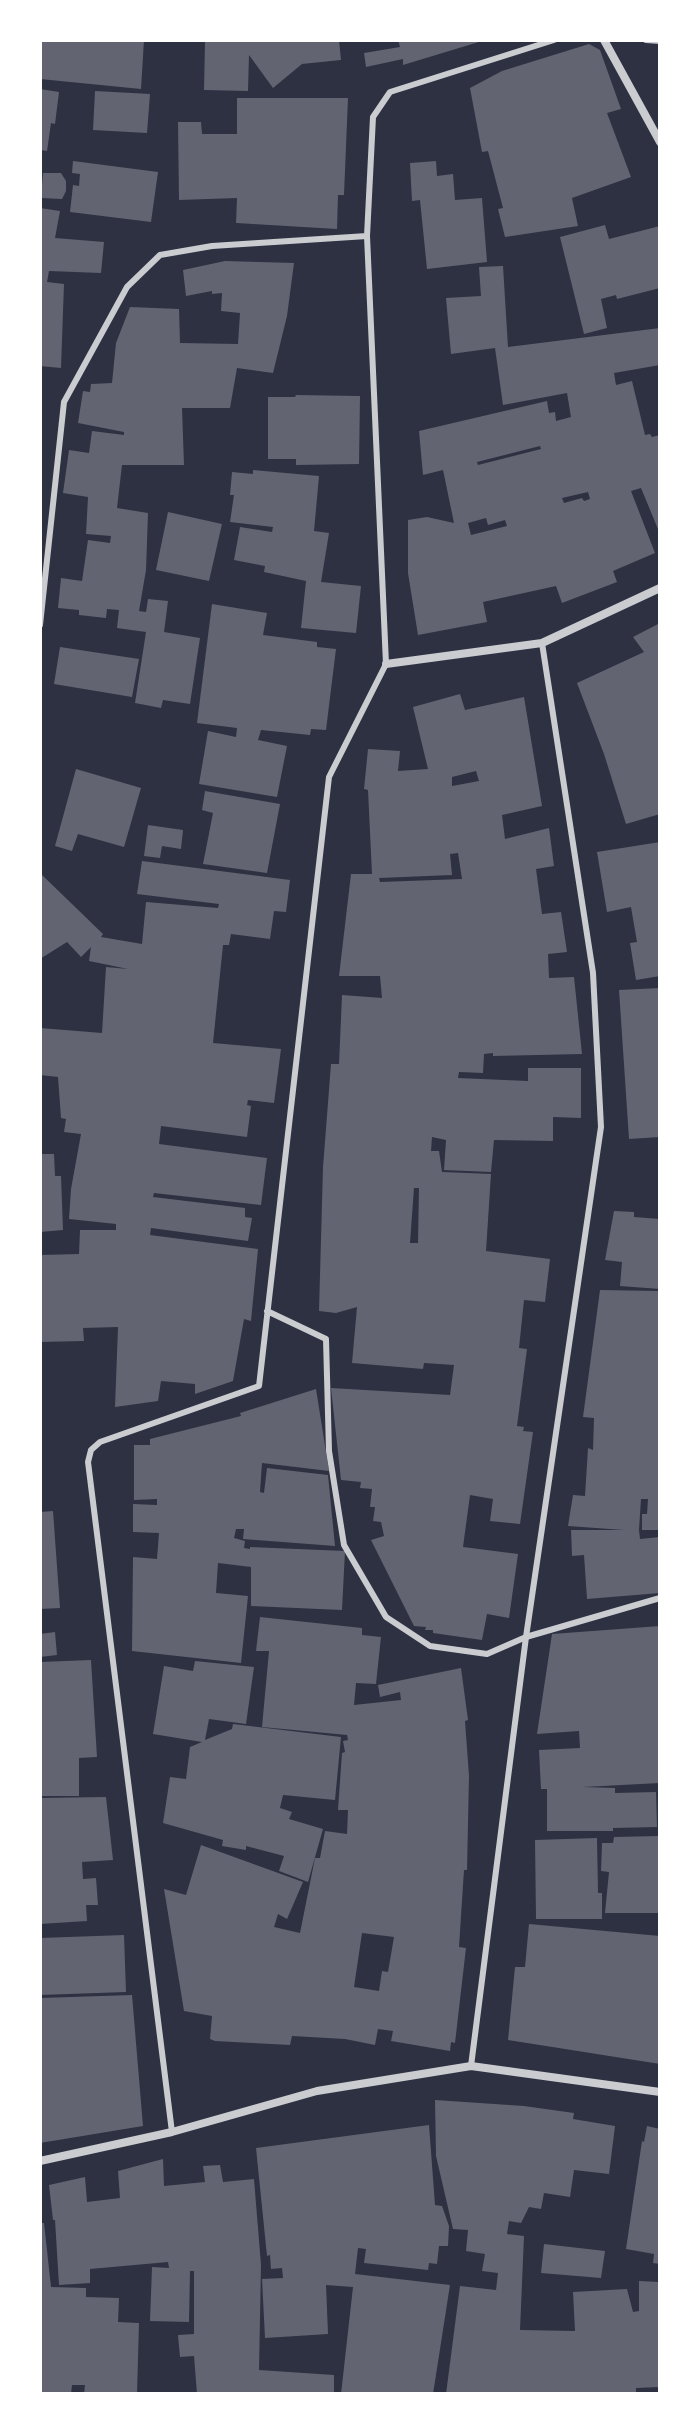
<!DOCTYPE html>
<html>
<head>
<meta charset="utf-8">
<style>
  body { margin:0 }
  #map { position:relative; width:700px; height:2434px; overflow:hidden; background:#2d3142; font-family:"IBM Plex Sans",sans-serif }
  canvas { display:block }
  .frame { position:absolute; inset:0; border:42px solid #fff; pointer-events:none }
</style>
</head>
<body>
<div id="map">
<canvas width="700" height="2434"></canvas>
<div class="frame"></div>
</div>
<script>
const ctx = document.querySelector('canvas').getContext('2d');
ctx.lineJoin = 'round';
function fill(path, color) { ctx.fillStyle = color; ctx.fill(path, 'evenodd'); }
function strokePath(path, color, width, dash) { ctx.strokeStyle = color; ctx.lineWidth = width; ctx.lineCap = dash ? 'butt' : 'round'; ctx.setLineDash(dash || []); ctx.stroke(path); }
const building = new Path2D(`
  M40,40H144L141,89L40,79Z
  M213,40H339L341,60L302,64L273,88L249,55L248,91L204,90L205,42Z
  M398,40H482V41L403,65V59L366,67L364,53L400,47Z
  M589,44L600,50L621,109L607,113L631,177L572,198L578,226L505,237L498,209L503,208L488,151L482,152L470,88L502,71Z
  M40,89L59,92L55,124L51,123L47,151L40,150Z
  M95,91L150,94L147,133L93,130Z
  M237,98H348L344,195H338L337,229L236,223L237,198L179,200L178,122H201L202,134H237Z
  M73,161L158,172L151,222L70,212L73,185L79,186L80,174L72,173Z
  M436,161L437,176L453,174L455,200L482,198L487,262L427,269L420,200L412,201L410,163Z
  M43,173H61L66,181V191L62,199L41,198Z
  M40,208L60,211L55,238L104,242L101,273L49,271L47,282L64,284L61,368L40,366Z
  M605,225L609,239L660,226V288L617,299L616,295L601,299L607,328L584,334L560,237Z
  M225,261L294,263L287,316L273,373L237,368L230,408H182L184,465H122L117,508L148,513L146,570L139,611L146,612L148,599L168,601L164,632L200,638L190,704L163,700L161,708L135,703L146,632L117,628L119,610L107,609L106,618L79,615V610L58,608L61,578L82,581L88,540L110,543L111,536L86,534L88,497L63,493L69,450L89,453L92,431L124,435V432L78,423L83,391L90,392L91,384L112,383L116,343L130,307L179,309L180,343L238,344L240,313L221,311L222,293L212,294V291L186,296L183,270Z
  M503,266L508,347L660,328V365L614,373L616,385L632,381L645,435L650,434L652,437L660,435V534L641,488L631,491L655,553L613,571L617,582L562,603L556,586L483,602L487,622L418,635L408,573V520L427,517L454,523L443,470L423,475L419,431L547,401L549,413L555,412L556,421L571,417L567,393L503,405L495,348L451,354L446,298L481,296L479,267ZM540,446L541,449L478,465L477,462ZM588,492L590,499L584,501L582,498L564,503L562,498ZM486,518L488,525L505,520L507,526L471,535L468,523Z
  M296,395L360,396L359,464L296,465V459H268V397H295Z
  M253,470L319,476L314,531L329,533L321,582L361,586L356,633L301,628L306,581L264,572L265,566L234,560L240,527L272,532L273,527L230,522L234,495H230L232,472L253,474Z
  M168,512L222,524L209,581L156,570Z
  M212,604L267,613L263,635L317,642V647L336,649L326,730L311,729L310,735L261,730L258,740L287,746L277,797L199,784L208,731L236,737L237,728L197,723Z
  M660,623V814L626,824L604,754L577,683L644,652L633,637Z
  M60,647L139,659L132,697L54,684Z
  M460,694L465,710L524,697L542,806L502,815L505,839L549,828L554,866L536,869L542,914L561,912L567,952L548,954L549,978L574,977L582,1054L493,1056V1053L484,1054L483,1073L459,1072L458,1078L528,1081V1068H581V1118L553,1117V1141L494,1140L491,1172L444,1170L446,1140L432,1137L431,1151H439L442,1172L491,1174L486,1251L550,1259L545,1302L524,1300L519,1348L527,1349L517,1426L524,1427L523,1431L533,1432L520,1524L490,1521L493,1499L470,1495L463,1547L518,1554L509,1618L487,1614L482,1640L433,1633V1630H425L426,1627L414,1626L371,1540L384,1536L381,1522L373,1521L375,1507H370L372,1489L360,1488L361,1482L341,1480L331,1388L450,1395L454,1365L424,1363L423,1369L352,1363L357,1307L336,1313L319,1311L323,1167L331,1064H339L342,995L382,998L380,976H339L351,874H372L368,790L364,789L368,749L400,751L398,771L428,769L413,707ZM476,771L479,781L452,786V777ZM458,853L462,879L380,882L379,878L452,875L450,854ZM414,1188H419L418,1243H410Z
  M76,769L141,788L124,847L78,834L72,851L55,846Z
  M205,791L280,804L267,873L203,864L213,813L202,810Z
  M148,825L183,830L181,849L162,846L160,858L144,856Z
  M660,842V976L636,980L630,943L637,942L631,907L607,912L597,852Z
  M142,861L290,880L286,912L274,911L270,939L231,934L229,945H223L213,1043L281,1049L274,1103L248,1100L247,1105L251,1106L247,1137L161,1126L159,1144L267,1158L261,1205L154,1193L153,1197L245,1208V1217L252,1218L248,1241L151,1228L150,1235L258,1249L251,1321L244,1319L233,1381L195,1394V1384L161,1381L158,1401L115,1407L118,1327L83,1328L84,1341L40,1342V1255L79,1254L80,1230H116V1224L69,1219L71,1189L81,1134L64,1132L66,1119L61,1118L58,1077L40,1075V1028L102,1033L106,967L128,969L89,961L91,947L81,957L67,942L40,959V873L103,934L101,937L142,944L146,902L218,908L219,904L137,894Z
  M660,988V1137L629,1139L619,990Z
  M40,1154H54L55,1176H61L63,1230L40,1232Z
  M614,1211L634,1212V1217L660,1219V1289L620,1286L622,1262L605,1260Z
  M600,1290L660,1291V1530H642V1514H647L648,1499H641L639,1530L640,1539L660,1537V1593L587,1599L584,1555L572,1556L571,1530H624L568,1526L573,1495L585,1496L588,1448L593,1450L594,1418L583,1417Z
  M316,1389L329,1471L262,1463L260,1492L264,1493L267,1468L328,1475L335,1546L243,1539L244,1529H236L234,1538L245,1541L244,1548L250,1549V1547L345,1551L342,1610L251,1606V1567L218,1563L216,1593L248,1596L241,1663L132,1651L133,1557L157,1559L159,1533L133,1532V1504L157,1505V1499L134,1500V1445H150V1439L241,1416L240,1413Z
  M53,1511L60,1608L40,1609V1512Z
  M260,1617L362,1628V1635L381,1637L376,1684L356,1683L354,1705L401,1700L400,1692L380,1697L378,1685L461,1668L468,1720L465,1721L469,1776L467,1870H464L459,1947L466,1948L455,2043L451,2042L450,2051L391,2041L393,2031L378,2029L375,2045L345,2039L292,2036L290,2045L215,2041L210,2039L212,2016L184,2011L164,1889L186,1895L201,1845L303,1882L287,1919L278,1914L274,1927L300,1933L315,1858H320L325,1831L347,1834L348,1810H338L342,1753L345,1752L343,1741L348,1740L347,1735L262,1727L269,1651H256ZM362,1933L394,1937L388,1972L382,1971L379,1991L354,1987Z
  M660,1626V1783L583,1787L615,1788V1793L656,1792L657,1827L613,1828V1831H547V1789H541L539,1750L580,1748L579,1731L537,1734L552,1634Z
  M55,1632L57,1655L40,1657V1634Z
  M91,1660L97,1757L79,1758V1796H40V1662Z
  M195,1661L254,1667L246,1724L209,1719L205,1740L232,1729L233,1724L341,1737L335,1800L283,1795L280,1808L292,1812L289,1819L323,1829L308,1882L279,1871L284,1856L246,1846V1850L222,1846L223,1840L163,1823L170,1777L186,1779L190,1747L202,1742L153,1734L164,1666L193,1671Z
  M106,1797L113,1860L82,1862L83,1879L96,1878L98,1905H86L87,1921L40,1924V1798Z
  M660,1836V1913H605L609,1872L601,1871L602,1843H613L614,1837Z
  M597,1838L598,1893H602V1919H536L535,1840Z
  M529,1924L660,1936V2064L508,2040L515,1967H525Z
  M124,1935L126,1992L40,1995V1938Z
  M132,1995L143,2126L40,2143V1998Z
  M435,2100L524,2106L574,2113L573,2119L615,2126L609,2174L574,2170L570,2197L544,2193L541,2209L529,2207L521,2223L509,2221L507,2234L524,2236L520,2330L575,2331L573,2292L627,2289L633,2312L639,2311V2281L660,2282V2387L636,2388V2394H446L460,2286L496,2290L498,2273L482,2271L485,2254L466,2251L468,2230L453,2229L436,2156Z
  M429,2125L435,2205L442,2206L449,2226L448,2246H439L437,2264L429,2263L428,2270L364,2263L366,2249L358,2248L355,2274L450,2285L433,2394H341L353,2287L326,2285L328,2334L265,2338L262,2279L283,2278L282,2268L271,2269L270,2255L267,2256L256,2148Z
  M647,2126L660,2129V2264L653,2263L654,2254L626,2249L642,2141L644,2142Z
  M163,2159L164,2186L205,2182L203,2166L220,2165L223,2182L254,2179L261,2265L259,2370L334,2375V2394H197L194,2356L180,2357L178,2335L194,2334V2271H190L189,2322L150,2321L152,2267L169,2268L168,2262L90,2269V2283L59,2285L55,2220H53L49,2185L85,2177L87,2202L120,2198L118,2171Z
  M40,2223H44L51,2287L86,2288V2297L119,2298L118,2322L139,2323L137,2394H84L85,2385H72L71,2394H40Z
  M544,2244L605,2251L601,2278L541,2273Z`);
const service = new Path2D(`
  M646,40L660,41
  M40,625L64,402L127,287L160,255L212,246L367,236
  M267,1311L326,1339L329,1451L344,1545L386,1617L430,1646L487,1654L526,1637L660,1598
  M471,2066L526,1637L601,1127L593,973L542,643
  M172,2132L88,1462L91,1450L100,1442L259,1386L329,777L386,664L367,236L373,117L390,92L554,40`);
const minor = new Path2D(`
  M604,40L660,142
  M386,664L542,643L660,588
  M40,2161L172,2132L317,2091L471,2066L660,2092`);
fill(building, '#626471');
strokePath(service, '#caccd0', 6);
strokePath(minor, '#caccd0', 8);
</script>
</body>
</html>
